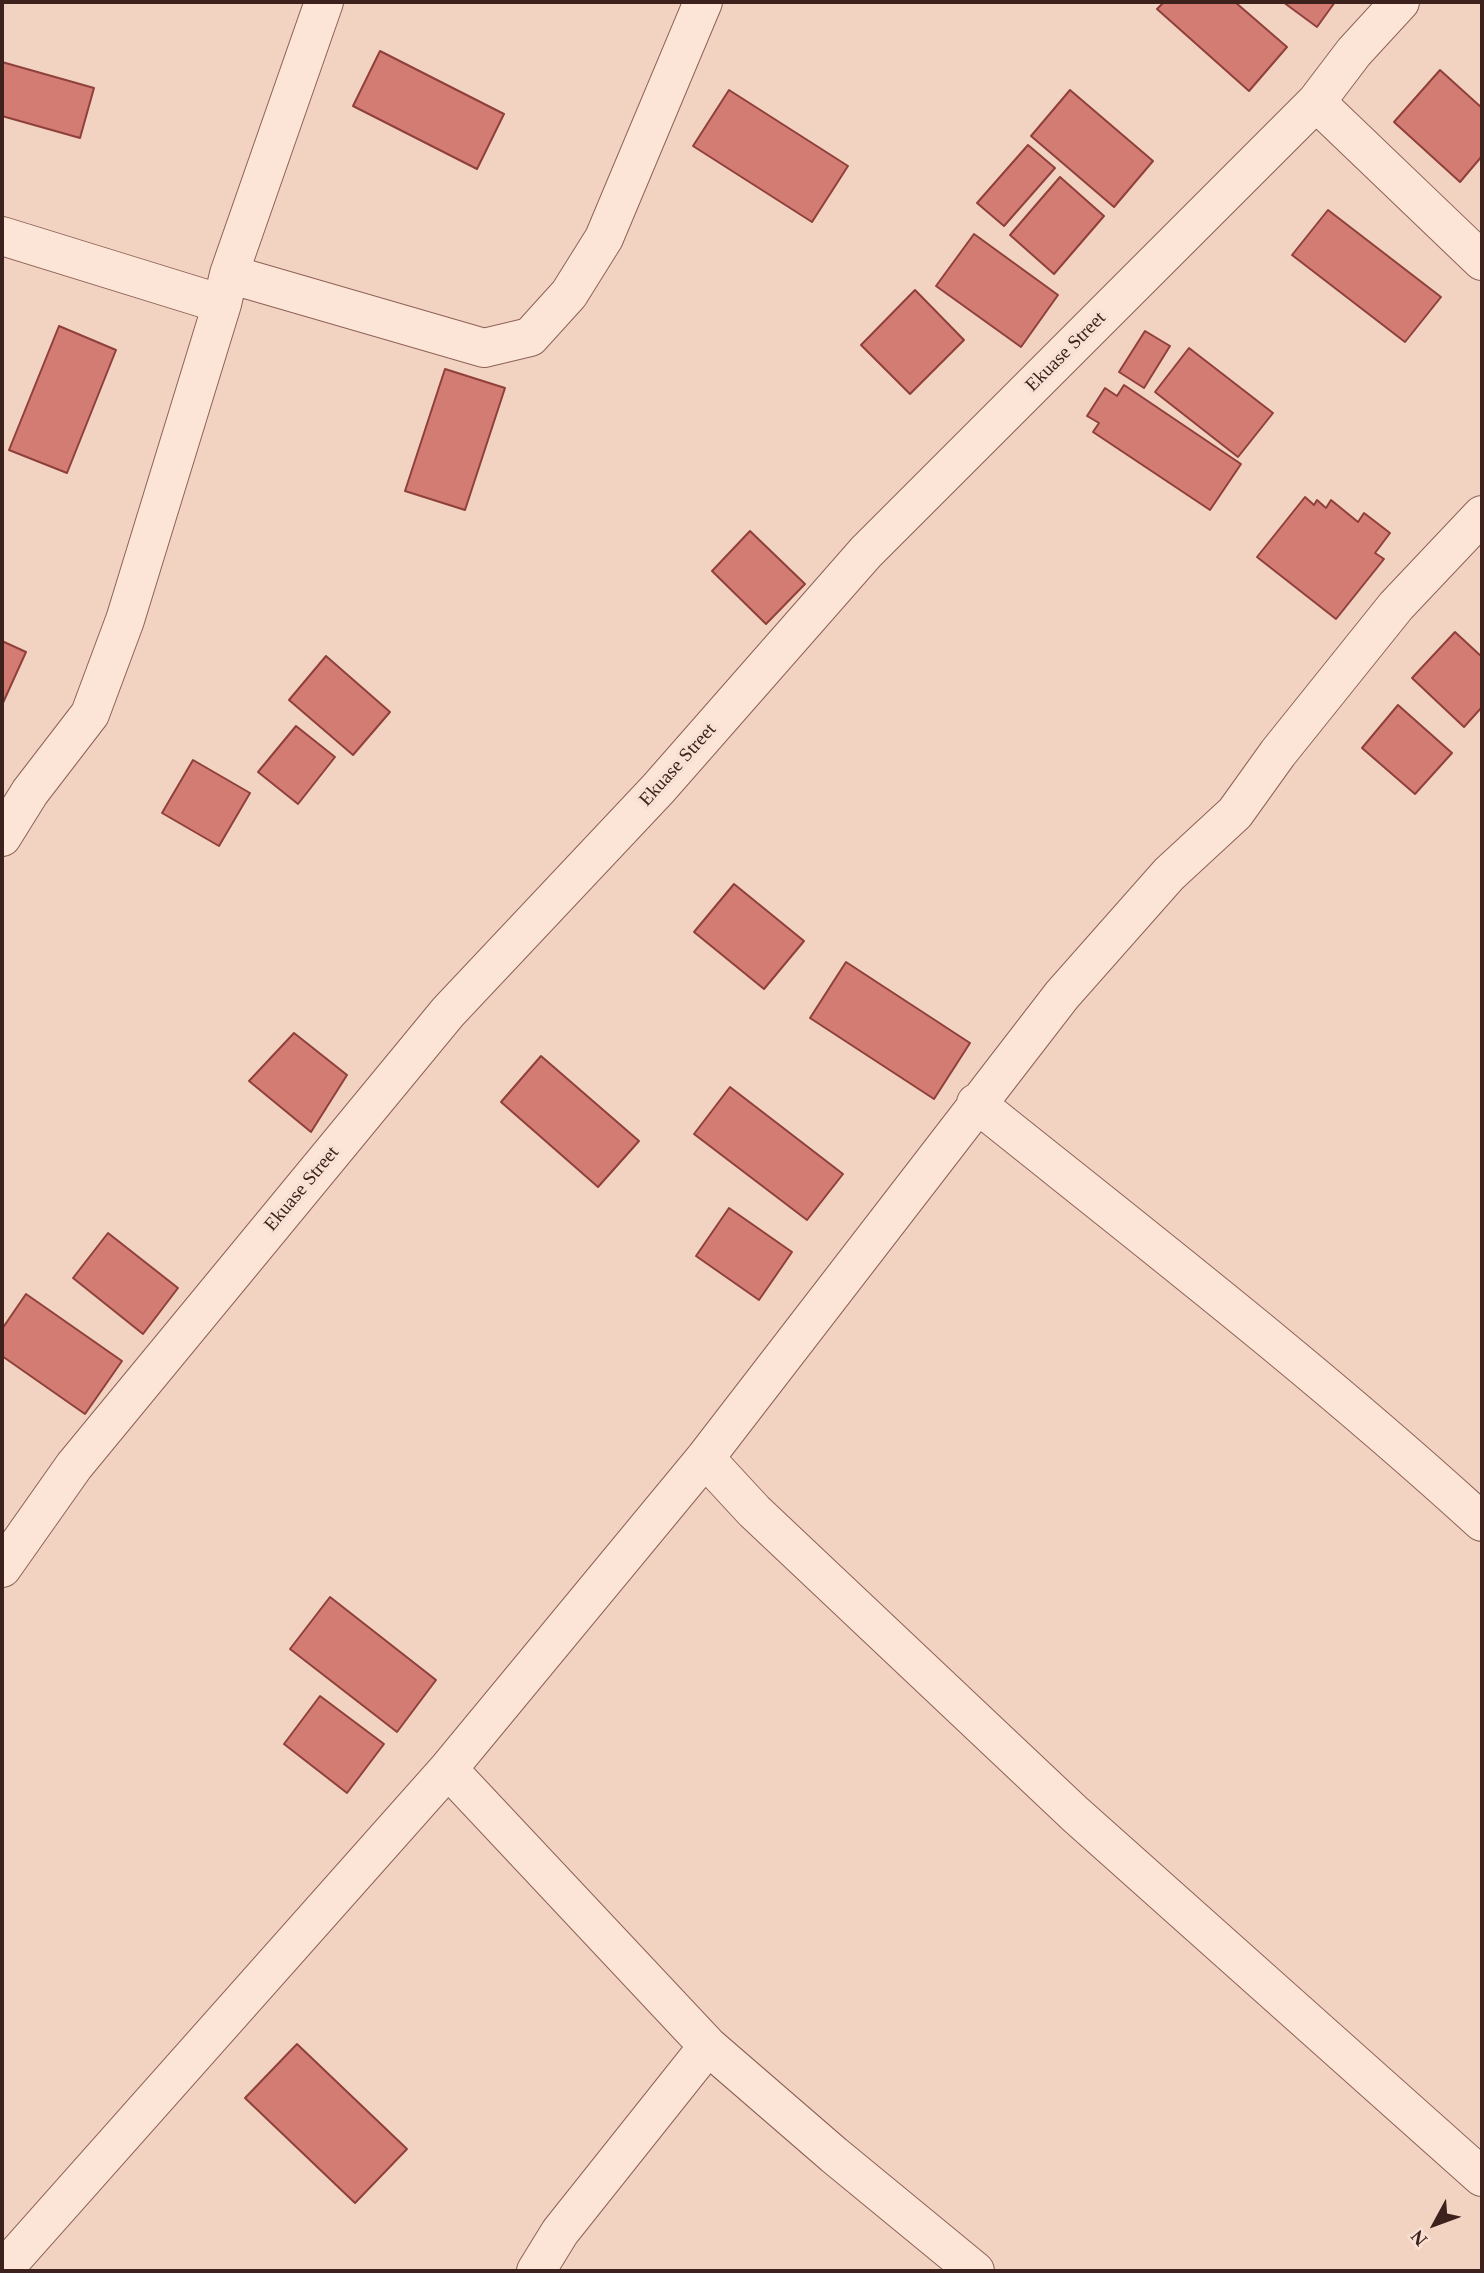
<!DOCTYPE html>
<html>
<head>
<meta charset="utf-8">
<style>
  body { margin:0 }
  #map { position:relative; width:1484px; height:2273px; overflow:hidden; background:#f2d3c1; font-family:"Times New Roman",serif }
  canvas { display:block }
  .frame { position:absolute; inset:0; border:4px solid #3c211c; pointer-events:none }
  .north { position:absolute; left:1400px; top:2189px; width:70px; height:70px; -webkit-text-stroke:5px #f8e0d2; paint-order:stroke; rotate:229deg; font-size:19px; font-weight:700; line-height:28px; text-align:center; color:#3c211c }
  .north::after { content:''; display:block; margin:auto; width:24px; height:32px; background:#3c211c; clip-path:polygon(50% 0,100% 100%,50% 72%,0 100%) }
</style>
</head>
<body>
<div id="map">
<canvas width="1484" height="2273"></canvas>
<div class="frame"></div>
<div class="north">N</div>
</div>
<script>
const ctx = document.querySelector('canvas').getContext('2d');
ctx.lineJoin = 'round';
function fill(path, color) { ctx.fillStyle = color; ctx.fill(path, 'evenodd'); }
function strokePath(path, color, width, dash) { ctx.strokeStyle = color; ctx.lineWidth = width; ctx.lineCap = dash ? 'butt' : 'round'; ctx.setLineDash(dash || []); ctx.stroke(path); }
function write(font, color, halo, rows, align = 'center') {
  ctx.font = font + ' "Times New Roman",serif'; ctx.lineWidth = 7; ctx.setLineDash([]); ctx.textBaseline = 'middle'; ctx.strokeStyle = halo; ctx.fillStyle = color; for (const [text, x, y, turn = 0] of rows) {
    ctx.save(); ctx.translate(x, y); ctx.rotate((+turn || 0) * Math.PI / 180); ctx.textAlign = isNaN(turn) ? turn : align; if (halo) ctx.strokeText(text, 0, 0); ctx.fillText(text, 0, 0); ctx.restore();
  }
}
const building = new Path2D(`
  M1164,2H1235L1287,47L1249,91L1157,9Z
  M1283,2H1335L1317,27Z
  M380,51L504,114L477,169L353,106Z
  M2,62L94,88L80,138L2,116Z
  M1440,70L1482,108V156L1460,182L1394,122Z
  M729,90L848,166L812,222L693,146Z
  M1070,90L1153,161L1114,207L1031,136Z
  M1028,145L1055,168L1004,226L977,203Z
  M1060,177L1104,216L1054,274L1010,235Z
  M1328,210L1441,297L1405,342L1292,255Z
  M974,234L1058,295L1021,347L936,286Z
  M915,290L964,340L910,394L861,345Z
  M59,326L116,350L67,473L9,450Z
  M1145,331L1170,346L1144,388L1119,372Z
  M1189,348L1273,413L1238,457L1155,392Z
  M445,369L505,388L465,510L405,491Z
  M1124,385L1241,464L1210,510L1093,432L1099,423L1087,416L1105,388L1117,396Z
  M1305,497L1314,505L1317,500L1326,508L1331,500L1358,522L1364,513L1390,533L1375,553L1384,559L1336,619L1257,557Z
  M750,531L805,584L766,624L712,571Z
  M1455,632L1482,657V707L1464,727L1412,678Z
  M2,641L26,652L2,705Z
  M326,656L390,712L353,755L289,700Z
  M1398,705L1452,753L1415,794L1362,748Z
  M296,726L335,757L298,804L258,772Z
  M193,760L250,793L219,846L162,813Z
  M734,884L804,941L764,989L694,932Z
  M846,962L970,1043L934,1099L810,1018Z
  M294,1033L347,1075L311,1132L249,1081Z
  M541,1056L639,1141L598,1187L501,1102Z
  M730,1087L843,1174L807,1220L694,1134Z
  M729,1208L792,1252L759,1300L696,1256Z
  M108,1233L178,1288L143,1334L73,1278Z
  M26,1294L122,1361L85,1414L2,1356V1329Z
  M330,1597L436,1680L397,1732L290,1649Z
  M320,1696L384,1744L347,1793L284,1744Z
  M297,2044L407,2149L355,2203L245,2098Z`);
const minor = new Path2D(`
  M1316,102L1482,261
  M2,236L222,304
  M229,274L484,348L530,337L569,294L604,238L703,2
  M2,837L30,792L90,714L125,620L222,304L229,274L324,2
  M976,1103C1147,1240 1320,1374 1482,1522
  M705,1458L754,1511L1075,1814L1482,2177
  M2,1568L74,1466L448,1012L658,789L866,552L1316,102L1354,52L1400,2
  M448,1769L708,2046L834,2155L975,2271
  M2,2271L448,1769L705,1458L1062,995L1169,874L1235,813L1278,753L1396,606L1482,515
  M536,2271L560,2232L708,2046`);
const streetNames = [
  ["Ekuase Street",1066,352,-45],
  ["Ekuase Street",678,765,-48],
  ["Ekuase Street",302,1189,-50]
];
fill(building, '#d37c74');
strokePath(building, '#8f403b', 2);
strokePath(minor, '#8d6257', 40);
strokePath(minor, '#fce4d6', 38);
write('19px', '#3c211c', '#f8e0d2', streetNames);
</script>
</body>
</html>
